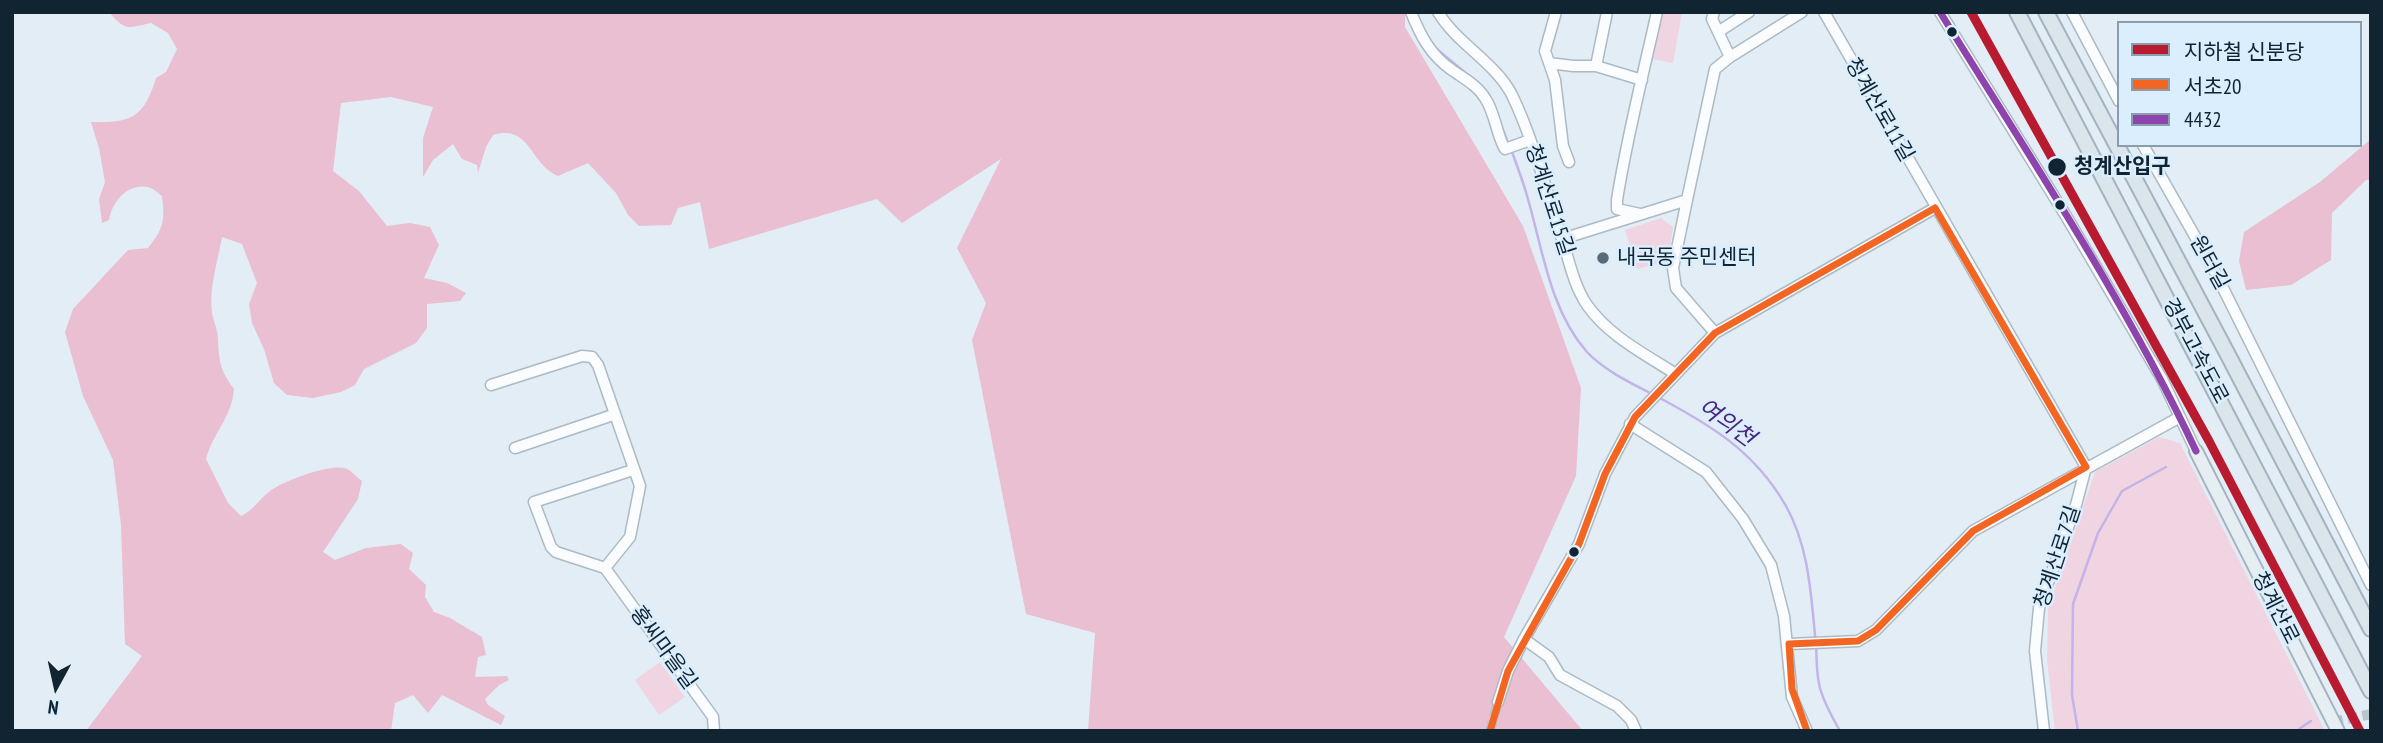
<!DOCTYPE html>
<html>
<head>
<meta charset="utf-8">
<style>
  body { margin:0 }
  #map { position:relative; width:2383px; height:743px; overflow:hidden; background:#e2edf5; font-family:"PT Sans Narrow","Noto Sans KR",sans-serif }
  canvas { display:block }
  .frame { position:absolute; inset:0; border:14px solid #102432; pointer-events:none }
  .legend { position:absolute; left:2117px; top:21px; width:245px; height:126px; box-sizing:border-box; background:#daeefd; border:2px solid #899dac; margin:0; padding:9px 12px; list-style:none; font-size:21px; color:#102432 }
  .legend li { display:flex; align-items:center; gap:14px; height:35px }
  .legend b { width:35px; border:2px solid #899dac }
  .north { position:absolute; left:21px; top:652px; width:70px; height:70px; -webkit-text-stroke:5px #daeefd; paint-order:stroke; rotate:188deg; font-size:19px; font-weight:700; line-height:28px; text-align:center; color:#102432 }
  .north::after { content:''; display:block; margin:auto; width:24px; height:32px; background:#102432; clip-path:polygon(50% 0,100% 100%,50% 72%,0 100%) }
</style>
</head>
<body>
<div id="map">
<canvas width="2383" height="743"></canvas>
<div class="frame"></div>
<ul class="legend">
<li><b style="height:9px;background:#b81b30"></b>지하철 신분당</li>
<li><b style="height:9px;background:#f26522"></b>서초20</li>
<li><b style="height:9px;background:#8e44ad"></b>4432</li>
</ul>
<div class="north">N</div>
</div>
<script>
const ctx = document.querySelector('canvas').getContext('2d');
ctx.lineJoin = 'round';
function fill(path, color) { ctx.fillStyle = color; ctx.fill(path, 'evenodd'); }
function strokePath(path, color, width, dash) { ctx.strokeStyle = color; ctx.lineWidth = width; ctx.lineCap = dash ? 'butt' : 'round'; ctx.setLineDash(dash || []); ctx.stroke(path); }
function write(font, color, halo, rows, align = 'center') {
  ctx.font = font + ' "PT Sans Narrow","Noto Sans KR",sans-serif'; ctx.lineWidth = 5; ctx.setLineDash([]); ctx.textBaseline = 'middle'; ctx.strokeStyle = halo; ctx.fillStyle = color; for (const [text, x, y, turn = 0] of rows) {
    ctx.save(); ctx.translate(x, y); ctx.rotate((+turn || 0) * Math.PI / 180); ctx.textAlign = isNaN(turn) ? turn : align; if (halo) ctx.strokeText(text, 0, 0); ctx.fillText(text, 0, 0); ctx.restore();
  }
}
const green = new Path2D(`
  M1661,12H1682L1673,63L1652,59Z
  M1661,218L1673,227L1668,261L1637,269L1625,230Z
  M2159,437L2180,443L2325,731H2055L2047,660L2048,609L2095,472Z
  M660,662L685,697L659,715L635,680Z`);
const forest = new Path2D(`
  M109,12H1405V27L1523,226L1581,388L1576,476L1504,637L1583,731H1088L1095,633L1026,614L972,340L986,303L957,248L1001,159L902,223L877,199L709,249L700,202L678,208L671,225L639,226L628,215L616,193L588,163L558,176C529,164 531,124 493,135L486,147L478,173L477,165L462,159L453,144L433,160L423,177V138L433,107L391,97L341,103L333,171L359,191L387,226L410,223L430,227L439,245L424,278L447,283L466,293L460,301L427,304V328L416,343L364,369L355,385L341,392L313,398L287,395L274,383L264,349L252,323L249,304L257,283L242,244L222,237C218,260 209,288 212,312C213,321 218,330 218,339C219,362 220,370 234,389C232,417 213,433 206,459L228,503L241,516C254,510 259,499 270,491C283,481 328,464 344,468C351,469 356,477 362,481L358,499L323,552L335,560L366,548L401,544L413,553L409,569L426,585L425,597L434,612L450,618L482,637L486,655L478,657L475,677L507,676L509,680L499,685L485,699L488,705L505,716L501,725L442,695L428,713L413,695L395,703L391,731H86L142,656L125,644L121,525L113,460L83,396L65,332L73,309L128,250L148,248C164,228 165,221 162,196C158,193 153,188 148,187C127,183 112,202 109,220L102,223L99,199L105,182L99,148L91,122C131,123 144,118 156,78L166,72L177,49L168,33L151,23C127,28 126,32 109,12Z
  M2371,139V180H2366L2332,213L2331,260L2291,285L2246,290L2239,261L2244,232L2320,182Z`);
const stream = new Path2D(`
  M1433,46L1479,84
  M1486,92L1494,104
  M1498,117L1508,143
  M1511,149C1516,163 1521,176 1525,189C1542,243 1548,308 1587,352C1605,371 1631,383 1654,395C1709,424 1754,450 1786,506C1810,549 1811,598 1816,645C1817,659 1816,674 1820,688C1824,703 1832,717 1840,731
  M2078,731L2072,695L2073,604L2098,533L2122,491L2166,467
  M2296,731L2311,721`);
const minorTunnel = new Path2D(`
  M2333,722L2371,714
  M1490,731L1498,702`);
const minor = new Path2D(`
  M1411,12C1420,35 1431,56 1452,70C1463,78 1477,85 1485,98C1495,112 1497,137 1505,149L1530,140
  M1438,12C1457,44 1495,62 1512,95C1533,139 1546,189 1561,236C1569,259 1573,284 1587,305C1609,336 1643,353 1674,373
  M1556,12L1545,51L1555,80L1563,146L1569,162
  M1714,12L1712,19L1730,57
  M1824,12L2086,467
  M1940,12L2066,216L2162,379L2196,451
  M2072,12L2119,101
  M1718,32L1749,12
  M1549,63L1573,66H1596L1642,80
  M1596,66L1607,12
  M2143,145L2213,268L2371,585
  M1687,200L1673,268L1676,288L1715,333
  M1640,214L1617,209V200C1627,136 1643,75 1657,12
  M1562,239L1687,200L1715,69L1730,57L1802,12
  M491,385L582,356L592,357L598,365L640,486L630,537L605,568L713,717L714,731
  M1630,424L1706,472L1743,519L1771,565L1784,616L1792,697L1807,731
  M515,448L613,415
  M605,568L556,552L551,547L534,502L633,470
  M1524,639L1549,657L1560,675L1617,706L1631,720L1636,731
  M1789,644L1858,641L1876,630L1973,531L2180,417
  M1498,702L1508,671L1524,639L1579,544L1605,474L1635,417L1715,333L1935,208
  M2044,731L2035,651L2039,608L2076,505L2086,467`);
const major = new Path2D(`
  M2196,451L2338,731`);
const highway = new Path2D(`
  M2017,12L2371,691
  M2046,12L2227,353L2371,629`);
const bus1 = new Path2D(`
  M1935,208L2086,467
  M1789,644L1858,641L1876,630L1973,531L2086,467
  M1789,644L1792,689L1807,731
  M1490,731L1508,671L1579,544L1605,474L1635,417L1715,333L1935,208`);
const bus2 = new Path2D(`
  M1940,12C2029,156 2124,298 2196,451`);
const metro1 = new Path2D(`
  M1971,12L2209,441L2360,731`);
const markers = [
  [1952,32,6,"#102432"],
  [2057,167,10,"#102432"],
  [2060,205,6,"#102432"],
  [1603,258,7,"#5a6a76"],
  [1574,552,6,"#102432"]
];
const streetNames = [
  ["청계산로11길",1879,110,60],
  ["청계산로15길",1549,200,72],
  ["원터길",2209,263,61],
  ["경부고속도로",2195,351,62],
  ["청계산로7길",2058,557,-72],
  ["청계산로",2275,608,63],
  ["홍씨마을길",663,648,54]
];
const stopNames = [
  ["청계산입구",2074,167]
];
const poiNames = [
  ["내곡동 주민센터",1617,258]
];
const waterNames = [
  ["여의천",1726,423,36]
];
fill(green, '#f1d4e1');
fill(forest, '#eabfd1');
strokePath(stream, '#c2b3e9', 2.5);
strokePath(minorTunnel, '#b8c5ce', 10, [10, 5]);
strokePath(minor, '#acbac4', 13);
strokePath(major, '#a3b4bf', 16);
strokePath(highway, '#a3b4bf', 18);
strokePath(minor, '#fbfcfe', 10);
strokePath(major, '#e6eef3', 12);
strokePath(highway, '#dae5ec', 14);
strokePath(bus1, '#f26522', 7);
strokePath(bus2, '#8e44ad', 7);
strokePath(metro1, '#b81b30', 9);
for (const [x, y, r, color] of markers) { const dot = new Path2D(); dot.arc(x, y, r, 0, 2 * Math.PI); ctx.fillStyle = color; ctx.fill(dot); strokePath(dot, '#daeefd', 2.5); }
write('21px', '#102432', '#daeefd', streetNames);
write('bold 21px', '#102432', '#daeefd', stopNames, 'left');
write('21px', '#102432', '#daeefd', poiNames, 'left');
write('italic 23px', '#4c267b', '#daeefd', waterNames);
</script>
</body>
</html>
